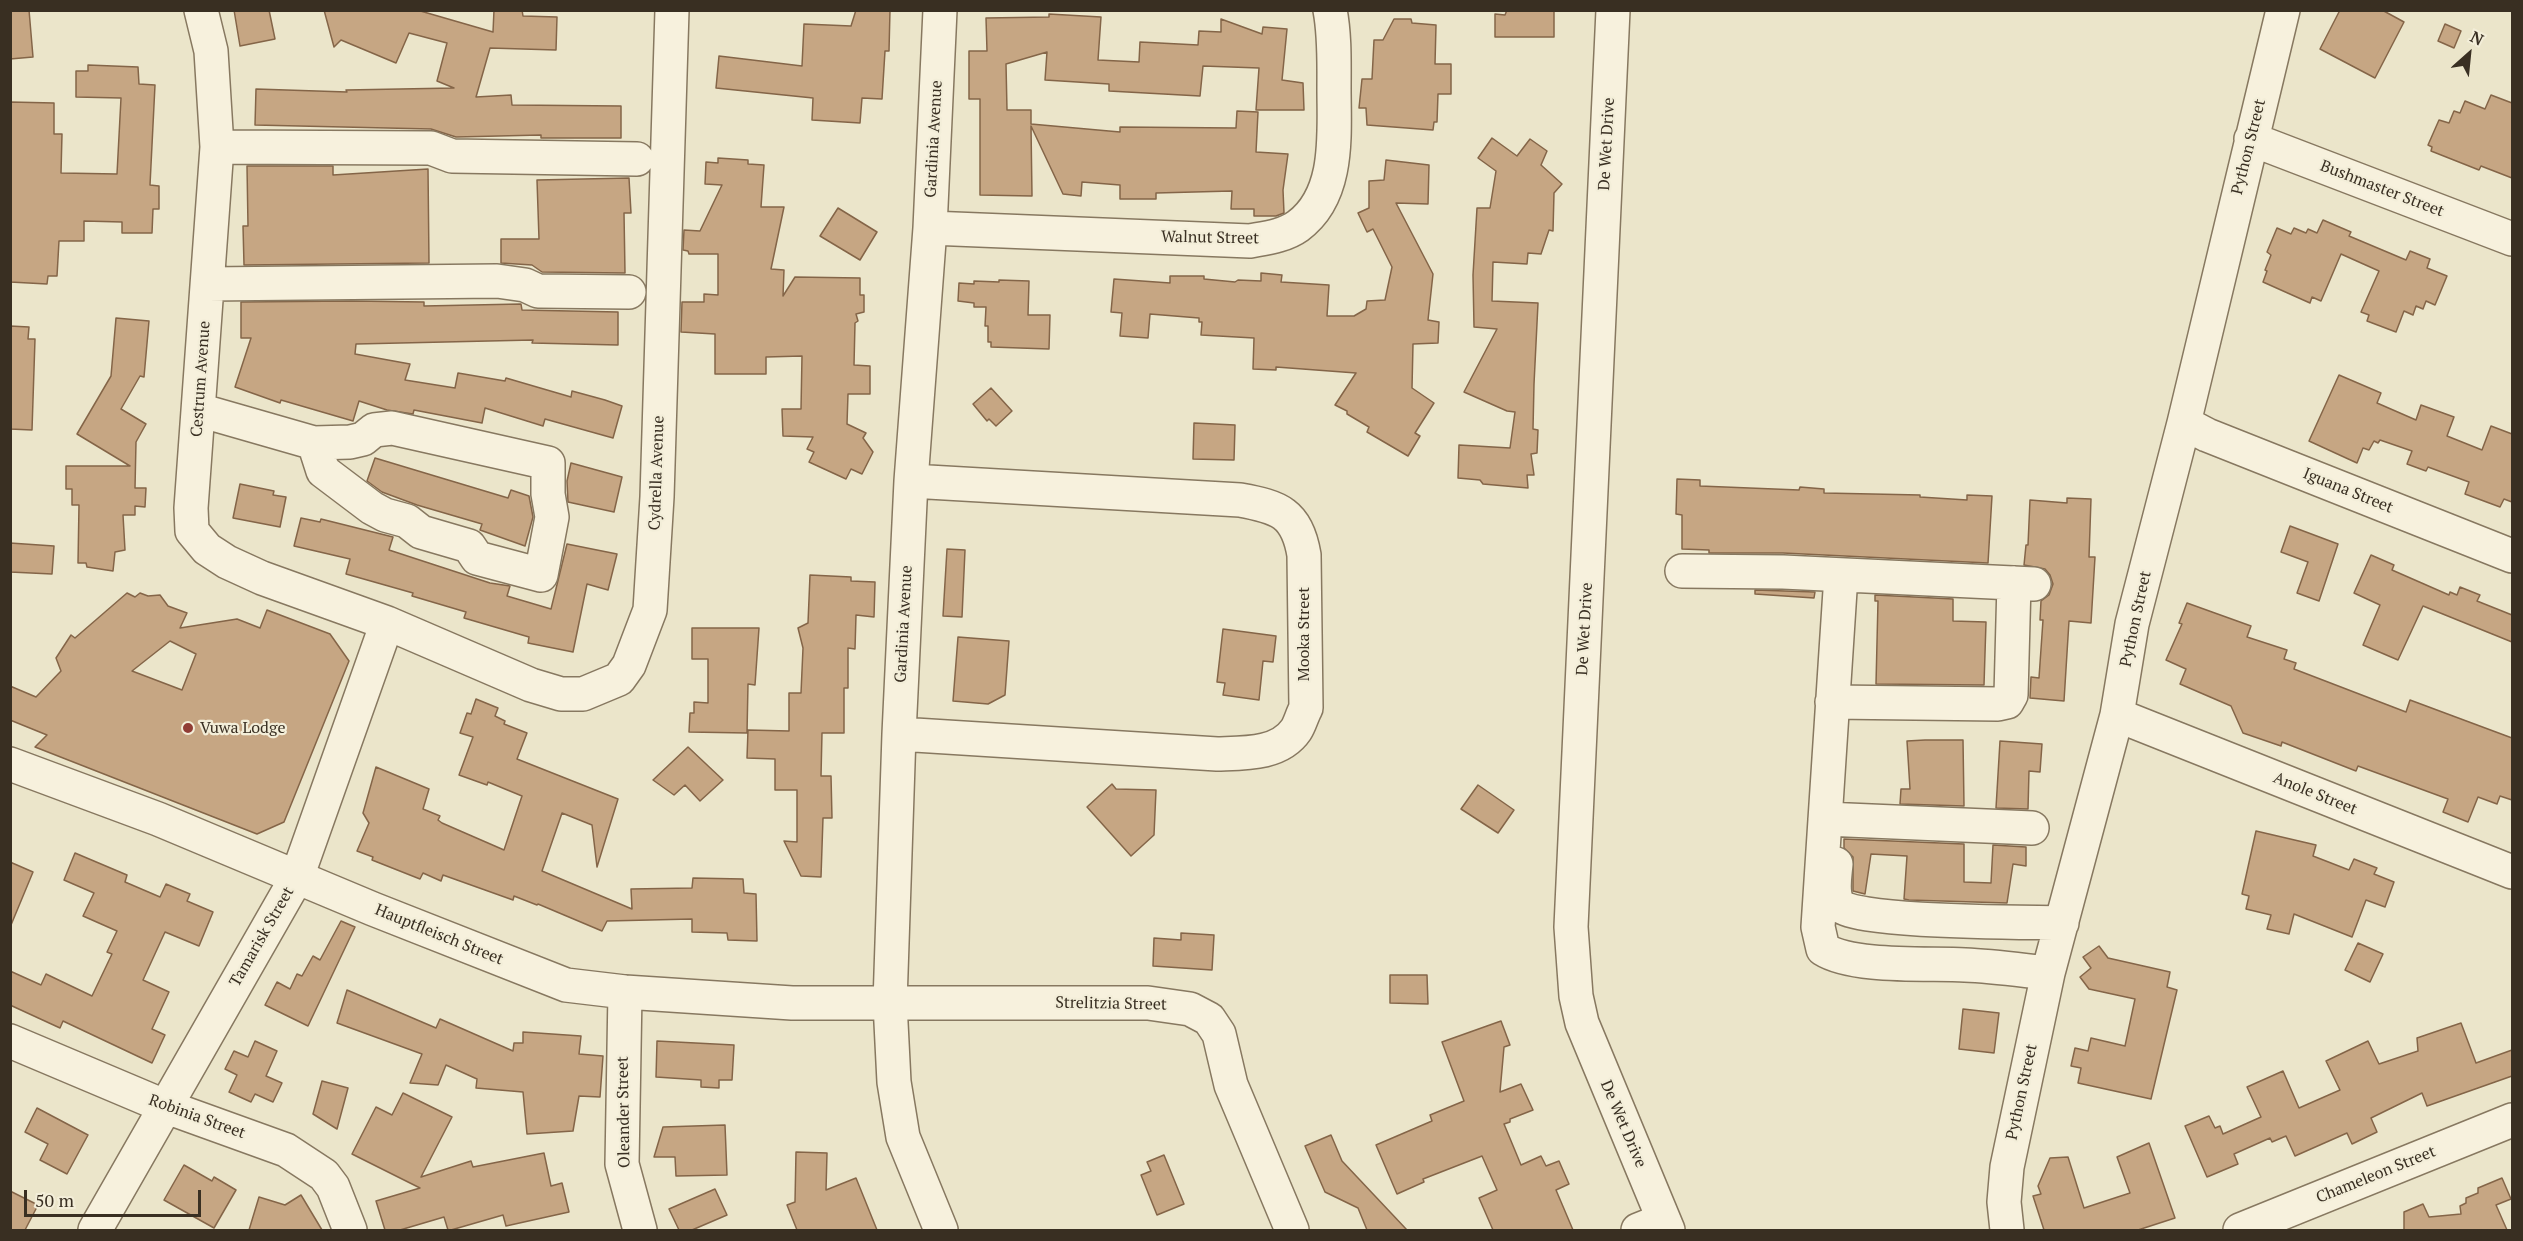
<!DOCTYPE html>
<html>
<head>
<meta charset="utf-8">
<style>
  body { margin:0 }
  #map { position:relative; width:2523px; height:1241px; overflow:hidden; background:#ebe5ca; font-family:"PT Serif",serif }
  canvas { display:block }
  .frame { position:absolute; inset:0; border:12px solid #392f22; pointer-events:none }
  .north { position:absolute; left:2439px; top:24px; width:60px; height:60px; -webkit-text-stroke:4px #f3eed9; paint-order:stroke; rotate:27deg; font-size:16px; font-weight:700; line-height:24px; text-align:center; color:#392f22 }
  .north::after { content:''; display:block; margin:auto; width:21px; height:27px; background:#392f22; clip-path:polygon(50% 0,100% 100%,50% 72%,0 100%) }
  .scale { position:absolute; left:24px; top:1190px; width:177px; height:27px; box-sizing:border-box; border:3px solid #392f22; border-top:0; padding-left:8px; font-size:18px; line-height:21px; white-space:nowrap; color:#392f22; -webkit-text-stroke:4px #f3eed9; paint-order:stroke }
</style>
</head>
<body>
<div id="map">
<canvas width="2523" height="1241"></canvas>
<div class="frame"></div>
<div class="north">N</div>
<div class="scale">50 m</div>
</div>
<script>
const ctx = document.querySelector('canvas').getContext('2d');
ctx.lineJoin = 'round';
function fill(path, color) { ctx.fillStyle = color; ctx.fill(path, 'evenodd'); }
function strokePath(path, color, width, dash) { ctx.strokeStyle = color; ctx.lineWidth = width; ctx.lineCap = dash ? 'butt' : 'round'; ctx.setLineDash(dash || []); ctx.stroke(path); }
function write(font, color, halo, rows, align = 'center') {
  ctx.font = font + ' "PT Serif",serif'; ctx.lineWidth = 4.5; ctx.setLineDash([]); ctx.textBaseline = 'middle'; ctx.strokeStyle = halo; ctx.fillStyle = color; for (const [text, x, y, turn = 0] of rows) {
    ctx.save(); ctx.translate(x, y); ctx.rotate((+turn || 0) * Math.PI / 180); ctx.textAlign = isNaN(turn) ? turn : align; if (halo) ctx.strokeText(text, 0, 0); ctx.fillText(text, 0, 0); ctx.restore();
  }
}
const building = new Path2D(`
  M10,10H29L33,57L10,59Z
  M234,10H269L275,39L240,46Z
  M324,10H417L493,32L494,10H522L523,16L557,17L556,50L490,48L476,97L511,95L512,105L621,106V138H541V135L456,137L431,129L255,125L256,89L347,92L346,90L454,88L437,81L447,43L409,33L396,63L341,40L334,47Z
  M856,10H890L889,51H885L882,99L862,98L860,123L812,120L813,98L716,88L719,56L802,66L804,24L851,26Z
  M1507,10H1554V37H1495V14L1505,15Z
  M2340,10H2382L2404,22L2375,78L2320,49Z
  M1049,14L1101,17L1098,60L1139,62L1140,42L1198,45L1199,31L1221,32V19L1262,34L1263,27L1287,29L1282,80L1303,83L1304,110H1256L1259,68L1203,66L1200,96L1109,91V84L1045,80L1047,52L1006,64L1007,110H1031V124L1120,132V127L1236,128L1237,111L1258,112L1256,152L1288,154L1283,190L1284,213L1276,216H1254V209H1231L1232,191L1156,193V199H1120V185L1082,182L1081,196L1063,194L1031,126L1032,196L980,195V99H969V51H987L986,18L1049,17Z
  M1394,19H1411L1412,23L1436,25L1435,64H1451V94H1438L1437,122H1434L1433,130L1367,125L1366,108H1359L1362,79H1372L1374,40H1383Z
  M2445,24L2461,31L2454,48L2438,41Z
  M88,65L138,67L139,84L155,85L150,185L159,186V209H153L152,233H122V222L84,221V241H59L57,276H48L47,284L10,282V102L54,103V134H62L61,173L117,174L121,98L76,97V71H88Z
  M2491,95L2512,103V178L2481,166L2479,170L2431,151L2432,147L2428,145L2439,120L2449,123L2454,111L2460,113L2465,101L2485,109Z
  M1492,138L1517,156L1530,139L1547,151L1541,165L1562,184L1554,193L1553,231L1549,230L1541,254L1528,253L1527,264L1493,262L1492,301L1538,303L1534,384L1533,429L1538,430L1537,453L1531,454L1534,475H1527L1528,488L1483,484L1480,480L1458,478L1459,445L1510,448L1515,412L1507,411L1464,392L1497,329L1474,327L1473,275L1477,208H1490L1496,171L1478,158Z
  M718,158L748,160V164L764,165L761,207H784L771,269L784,270L783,296L795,277L860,278V295H864V312L856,314L858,321L855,323L854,365L870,366V394H848L847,424L866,433L863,438L873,452L862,474L851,469L846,479L809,462L814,452L807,449L813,437L783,436L782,409H801L802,356L766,357V374H715V334L681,332L682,302H704V294L718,295V254H689L688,251L683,250L684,230L700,231L722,185L705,184L706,162L718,163Z
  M1386,160L1429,165L1428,204L1396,203L1433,274L1428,320L1439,322L1438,343L1413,344L1412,388L1434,403L1415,433L1420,436L1408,456L1367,432L1369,427L1347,414V411L1335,405L1356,373L1276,367V370L1253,369L1254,338L1201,335L1202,322H1199V318L1150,314L1148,338L1120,336L1122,313L1111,312L1114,279L1170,283V276H1204V279L1235,282L1238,280L1261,281V273L1282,275L1281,282L1329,285L1327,316H1354L1366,309L1367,301L1385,300L1392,267L1373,229L1367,232L1358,213L1369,208V181L1384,180Z
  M247,166H333V175L428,169L429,263L244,265L243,226H248Z
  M629,178L631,213H624L625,273L542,272L532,265L501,263V239H539L537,180Z
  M838,208L877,232L860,260L820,236Z
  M2323,220L2351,232L2349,236L2406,260L2410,251L2430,259L2427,268L2447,276L2435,305L2426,301L2423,309L2416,306L2413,315L2404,311L2396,332L2367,321L2369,315L2361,312L2379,271L2341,254L2321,301L2312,297L2310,303L2263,282L2267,271L2265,270L2271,255L2267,252L2277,228L2291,234L2294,228L2306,233L2308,229L2317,233Z
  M999,280L1029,281L1028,315H1050L1049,349L991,347V342H988V326H985L986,307H974V303L958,301L959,283L974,284V281L999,282Z
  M352,301L424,302V306L521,304L522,310L618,312V345L532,343L533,340L356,344L355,354L410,364L405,380L455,388L458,373L505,381L506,378L571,397L572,391L605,400L622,406L613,438L545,419L543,426L485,408L482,423L414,410L413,414L387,410L359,401L353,421L281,400L280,403L235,387L251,338H241V302Z
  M116,318L149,321L144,377L140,376L121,409L146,424L136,442L135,488H146L145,507L135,506V515H123L125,550L115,552L113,571L87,567L86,563H78L79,505H72V489H66V466H130L77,434L111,376Z
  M10,326L29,327L28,339H35L32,430L10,429Z
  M2339,375L2381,393L2377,403L2416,420L2421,405L2454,417L2447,436L2482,450L2491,426L2512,434V502L2504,499L2500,507L2465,494L2469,482L2428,467L2426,471L2407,464L2412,451L2380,440L2378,443L2374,441L2369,450L2363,448L2357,463L2309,441Z
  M991,388L1012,411L996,426L989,419L987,421L973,404Z
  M1194,423L1235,425L1234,460L1193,459Z
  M375,458L508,498L511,490L529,496L533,517L525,546L480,530L482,524L417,505L382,492L367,481Z
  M571,463L622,477L614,512L568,502L567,481Z
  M1677,479L1700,480V486L1799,490L1800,487L1824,489V493L1920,495V497L1967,500V495L1992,496L1988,563L1783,553H1709V550L1682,549V515L1676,514Z
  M240,484L274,491L273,495L286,497L280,527L233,518Z
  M2067,498L2091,499L2089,557H2095L2091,623L2069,621L2064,701L2030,698L2031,677L2039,678L2043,620H2040L2041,601L2049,595L2053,584L2050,575L2045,569L2024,565L2026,545H2028L2030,500L2067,503Z
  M301,518L320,522L321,519L393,537L389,550L490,583L510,586L507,596L551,609L567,544L617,554L608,590L587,584L573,652L528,643L529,637L464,618L466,612L412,596L413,593L346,574L350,559L294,546Z
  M2290,526L2338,544L2319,601L2297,593L2308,562L2281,552Z
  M10,543L54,546L52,574L10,572Z
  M947,549L965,550L962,617L943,616Z
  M2371,555L2394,565L2392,570L2449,595L2450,592L2457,595L2460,587L2480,595L2477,601L2512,615V642L2423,606L2398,660L2363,645L2380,605L2354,593Z
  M810,575L851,577V581L875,582L874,617L856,615L855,649L848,648V688H844V733H822L821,776H831L832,818H823L821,877L801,876L784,841L797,842V790H775V759L747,758L748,730L789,731V693H801L803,648L798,628L808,623Z
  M1755,590L1815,592L1814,598L1755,594Z
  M127,593L135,597L140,593L148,596L160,595L168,606L187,613L180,628L237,619L260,628L267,610L330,634L349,661L284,822L257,834L35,747L47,735L10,720V686L36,697L61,671L56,658L71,635L75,638ZM170,641L196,654L182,690L132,671Z
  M1875,595L1953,599V621L1986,622L1984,685L1876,684L1878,601H1875Z
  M2187,603L2251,626L2247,637L2287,650L2284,659L2296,663L2294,669L2406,712L2410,700L2512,738V800L2500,796L2497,804L2478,797L2468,822L2443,812L2448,799L2358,766L2356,771L2282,742L2281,746L2243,733L2231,706L2180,684L2186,669L2166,660L2182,624L2179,623Z
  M692,628H759L755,685L748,684L747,733L689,732L690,713H694V702L708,703V659H692Z
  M1223,629L1276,636L1273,662L1263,661L1259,700L1223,695L1225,683L1217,682Z
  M958,637L1009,641L1005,695L988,704L953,701Z
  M476,699L498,708L495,716L505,721L504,724L527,733L517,759L618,799L597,867L592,825L562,813L542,871L632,909L631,889L692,888L693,878L743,879L744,893L756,894L757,941L728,940L727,933L692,932V919L607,921L602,931L538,904L537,905L514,896L513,900L443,875L441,881L423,873L420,879L372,860L373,857L357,851L369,823L363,813L376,767L429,789L423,809L440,816L438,820L442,823L504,850L522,796L488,782L487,785L459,775L473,737L460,733L467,713L471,714Z
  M1925,740H1963L1964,806L1900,804L1901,789H1910L1907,741Z
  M2000,741L2042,744L2040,772L2029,771L2028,809L1996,808Z
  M688,747L723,780L700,801L685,785L674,795L653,780Z
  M1112,784L1116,789L1156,790L1154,835L1131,856L1087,807Z
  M1478,785L1514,810L1498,833L1461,809Z
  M2256,831L2316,845L2313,856L2349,870L2354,859L2377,868L2374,874L2394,882L2385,907L2366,900L2352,937L2294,914L2289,934L2267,929L2271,915L2246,909L2249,896L2242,894Z
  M1844,839L1964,844V882L1991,883L1993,845L2026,847V866L2013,864L2007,903L1909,900L1904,899L1907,856L1871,854L1865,894L1853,891V857L1844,848Z
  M75,853L127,875L125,882L160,897L166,884L190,894L187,901L213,912L199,946L165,932L143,980L169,992L152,1029L165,1035L152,1063L63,1021L60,1028L10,1005V971L41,985L46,974L92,996L112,954L107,952L117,931L83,916L94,893L64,880Z
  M10,862L33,872L11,925L10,924Z
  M341,921L355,927L308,1026L265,1005L277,982L290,989L297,974L302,976L313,956L320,960Z
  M1181,933L1214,935L1212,970L1153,966L1154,938L1181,940Z
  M2358,943L2383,954L2370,982L2345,970Z
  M2099,946L2108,958L2170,972L2167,987L2177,990L2151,1099L2078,1083L2081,1068L2071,1066L2075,1048L2088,1051L2091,1038L2125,1046L2135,999L2089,989L2080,977L2091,968L2083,957Z
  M1390,975H1427L1428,1004L1390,1003Z
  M347,990L436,1028L440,1019L513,1051L514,1043H523V1032L581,1036L579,1054L603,1056L600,1097L579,1096L573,1131L527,1134L523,1092L476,1088L477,1079L446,1065L438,1085L410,1083L422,1054L337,1023Z
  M1963,1009L1999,1013L1994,1053L1959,1049Z
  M1501,1021L1510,1045L1504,1047L1500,1092L1521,1084L1533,1110L1510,1119V1122L1504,1124L1521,1165L1541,1156L1546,1166L1559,1161L1569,1184L1556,1190L1573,1230H1493L1479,1198L1497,1190L1482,1156L1423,1179L1424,1182L1397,1194L1376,1145L1432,1121L1430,1115L1464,1101L1442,1042Z
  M2461,1023L2476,1063L2512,1050V1076L2427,1106L2422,1093L2371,1118L2377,1132L2352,1144L2347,1133L2295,1156L2286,1136L2272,1142L2270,1138L2234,1154L2238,1164L2207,1177L2185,1126L2209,1116L2215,1128L2220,1126L2223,1134L2261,1117L2247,1087L2283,1071L2299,1108L2340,1090L2326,1061L2368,1041L2379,1064L2418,1051L2417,1038Z
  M255,1041L277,1051L266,1076L282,1083L273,1102L255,1094L251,1102L229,1092L237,1075L225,1069L234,1051L248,1057Z
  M657,1041L734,1045L732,1080H719V1088L701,1087V1080L656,1077Z
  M322,1081L348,1088L337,1129L313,1114Z
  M403,1093L452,1117L421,1177L471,1161L473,1167L544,1153L551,1186L562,1183L569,1212L506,1226L503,1215L451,1230H448L444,1217L400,1230H385L376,1201L420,1188L352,1154L376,1107L392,1115Z
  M37,1108L88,1135L67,1174L40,1160L48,1144L25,1132Z
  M725,1125L727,1175L676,1176L675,1157H654L663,1127Z
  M1331,1135L1342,1161L1407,1230H1367L1358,1208L1325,1192L1305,1146Z
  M2149,1143L2175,1218L2138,1230H2044L2033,1196L2041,1194L2038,1186L2050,1158L2068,1157L2084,1208L2130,1193L2117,1157Z
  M796,1152L827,1153L826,1190L856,1178L877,1230H797L787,1205L795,1202Z
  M1164,1155L1184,1204L1157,1215L1141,1175L1151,1171L1147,1162Z
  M184,1165L212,1181L214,1177L236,1190L214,1228L164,1200Z
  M2502,1178L2511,1199L2496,1205L2507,1230H2404V1212L2423,1204L2429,1217L2461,1214L2460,1206L2466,1203V1198L2478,1193V1188Z
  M715,1189L727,1215L692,1230H679L669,1209Z
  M10,1191L38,1205L25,1230H10Z
  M301,1195L322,1230H249L259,1197L285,1205Z`);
const minor = new Path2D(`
  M201,10L211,51L217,147L191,508L192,531L207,549L227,562L262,578L387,623L531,685L561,694H583L619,679L629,665L650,610L657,497L672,10
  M940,10L930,228L911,481L899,734L890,1003L894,1082L903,1137L941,1230
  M1613,10L1571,927L1576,996L1582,1023L1668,1230
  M2251,139L2512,239
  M217,147L431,148L452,156L637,159
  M930,228L1250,241C1266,238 1284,236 1298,226C1340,195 1334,134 1334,89C1334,63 1335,36 1330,10
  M208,284L497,281L525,285L538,291L629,292
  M199,410L314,443L350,442L363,439L374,430L392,428L548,463V494L552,517L541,575L477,558L469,546L421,532L407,521L385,515L372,508L323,471L314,443
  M2184,423L2207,435L2512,556
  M1682,571L1783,572L2034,584
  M1841,575L1818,927L1823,949C1853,968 1927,963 1965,965C1992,966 2020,970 2048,973
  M1832,702L1998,704L2007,702L2011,695L2014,583
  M2117,715L2512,872
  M899,734L1217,754C1243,753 1279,755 1296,730C1300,724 1302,715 1306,708L1304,555C1297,513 1279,507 1240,500L911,481
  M10,764L158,819L373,909L566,985L625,992L792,1003H1148L1190,1009L1209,1019L1219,1034L1231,1085L1292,1230
  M1825,819L2032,828
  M1836,864C1835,876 1831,894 1839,905C1854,923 2030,922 2062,923
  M625,992L622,1164L640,1230
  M10,1041L164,1106L286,1150L324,1175L333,1187L350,1230
  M95,1230L297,877L387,623
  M1638,1230L1663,1220
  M2007,1230L2004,1202L2007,1167L2048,973L2117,715L2132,624L2184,423L2283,10
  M2240,1230L2512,1120`);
const markers = [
  [188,728,6,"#913d35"]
];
const streetNames = [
  ["Gardinia Avenue",934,139,-87],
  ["De Wet Drive",1607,144,-87],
  ["Python Street",2249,147,-76],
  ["Bushmaster Street",2382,189,21],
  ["Walnut Street",1210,238,1],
  ["Cestrum Avenue",201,379,-86],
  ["Cydrella Avenue",657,473,-88],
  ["Iguana Street",2348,491,22],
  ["Python Street",2136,619,-78],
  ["Gardinia Avenue",904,624,-87],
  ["De Wet Drive",1585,629,-87],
  ["Mooka Street",1304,634,-90],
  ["Anole Street",2315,794,22],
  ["Hauptfleisch Street",439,935,22],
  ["Tamarisk Street",262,937,-60],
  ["Strelitzia Street",1111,1004,1],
  ["Python Street",2022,1092,-78],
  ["Oleander Street",624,1112,-91],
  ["Robinia Street",197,1117,20],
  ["De Wet Drive",1623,1124,67],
  ["Chameleon Street",2376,1175,-22]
];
const poiNames = [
  ["Vuwa Lodge",200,728]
];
fill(building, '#c6a683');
strokePath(building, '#846548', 1.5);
strokePath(minor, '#877860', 36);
strokePath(minor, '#f7f1dd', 33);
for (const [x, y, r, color] of markers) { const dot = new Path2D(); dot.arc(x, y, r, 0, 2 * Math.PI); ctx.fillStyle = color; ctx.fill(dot); strokePath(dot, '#f3eed9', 2); }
write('16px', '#392f22', '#f3eed9', streetNames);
write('16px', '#392f22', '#f3eed9', poiNames, 'left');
</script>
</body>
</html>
